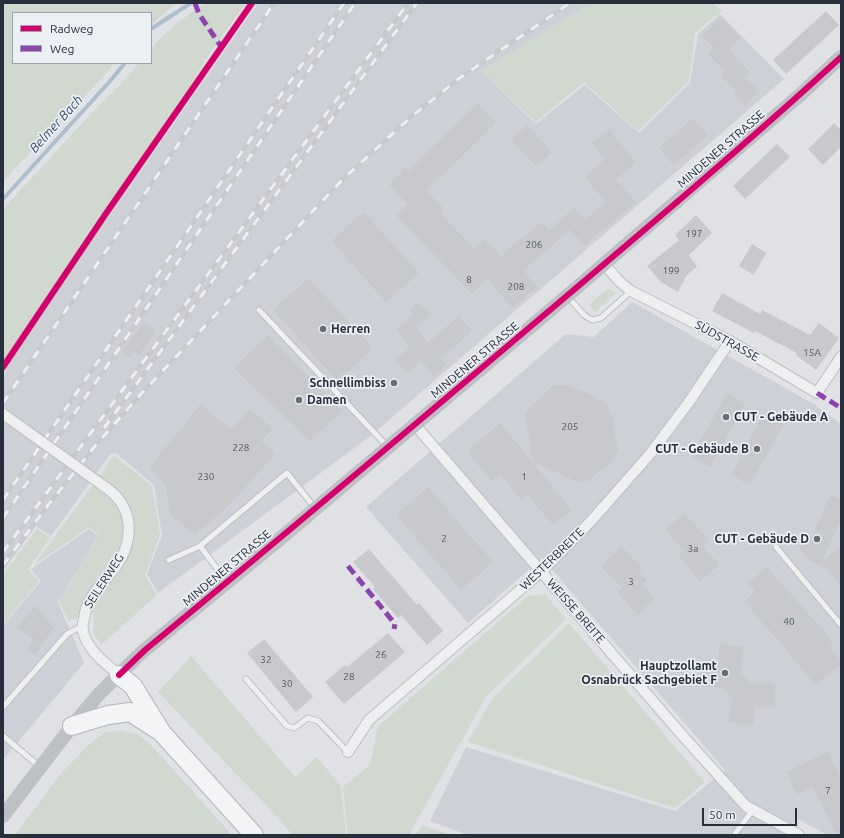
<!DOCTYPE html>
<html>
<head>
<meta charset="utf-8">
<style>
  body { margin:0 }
  #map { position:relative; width:844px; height:838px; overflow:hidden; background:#dfe1e4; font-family:Ubuntu,sans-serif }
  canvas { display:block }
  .frame { position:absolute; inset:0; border:4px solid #272f3c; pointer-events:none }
  .legend { position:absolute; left:12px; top:12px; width:140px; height:52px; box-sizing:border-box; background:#eceff4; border:1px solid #9da2aa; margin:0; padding:5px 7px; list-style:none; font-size:12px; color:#272f3c }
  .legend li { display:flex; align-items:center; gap:8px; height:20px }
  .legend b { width:20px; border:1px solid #9da2aa }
  .scale { position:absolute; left:702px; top:808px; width:95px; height:18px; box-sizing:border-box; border:2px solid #272f3c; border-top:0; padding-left:5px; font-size:12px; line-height:14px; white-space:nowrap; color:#272f3c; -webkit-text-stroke:3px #eceff4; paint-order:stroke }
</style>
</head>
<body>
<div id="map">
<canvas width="844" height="838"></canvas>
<div class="frame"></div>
<ul class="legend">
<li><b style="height:5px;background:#d6006c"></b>Radweg</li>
<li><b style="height:5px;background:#8e44ad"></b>Weg</li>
</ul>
<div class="scale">50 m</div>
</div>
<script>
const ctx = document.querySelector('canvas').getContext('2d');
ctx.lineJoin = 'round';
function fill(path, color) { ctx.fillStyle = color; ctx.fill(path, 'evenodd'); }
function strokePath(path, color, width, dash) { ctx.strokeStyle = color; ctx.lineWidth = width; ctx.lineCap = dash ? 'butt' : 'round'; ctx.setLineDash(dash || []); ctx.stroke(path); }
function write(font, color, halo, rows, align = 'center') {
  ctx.font = font + ' Ubuntu,sans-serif'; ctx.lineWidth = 3.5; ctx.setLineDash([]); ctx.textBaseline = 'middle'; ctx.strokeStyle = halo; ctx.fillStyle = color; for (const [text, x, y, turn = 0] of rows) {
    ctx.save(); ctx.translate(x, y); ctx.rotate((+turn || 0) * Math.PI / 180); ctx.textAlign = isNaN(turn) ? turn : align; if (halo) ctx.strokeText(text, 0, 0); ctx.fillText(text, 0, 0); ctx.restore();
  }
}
const built = new Path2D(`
  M258,3H590L481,71L536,124L585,85L639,133L690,83L698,34L720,14L784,79L368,438L158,593L147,574L162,535L154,485L117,454L111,453L51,536L36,526L3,571V372L110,215Z
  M632,302L812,403L841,424V835H828L798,819L780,835H468L430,821L466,747L675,811L725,770L542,558L468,623L366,507L566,334L594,337Z
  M89,529L98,536L58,602L84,663L3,760V626L41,581L31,569Z`);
const green = new Path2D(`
  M3,3H176L151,25V13H13V63H114L101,79L3,181Z
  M206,3H246L212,50L110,215L3,372V209L85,120L119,86L139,63H151V49C168,29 184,17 206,3Z
  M590,3H713L721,11L695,33L689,81L638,131L584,82L536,122L480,71Z
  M608,288L616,293L595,312L589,305Z
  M114,456L152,486L160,535L145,575L157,595L101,645L93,633L94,614L68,621L59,601L99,535L89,527L34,565Z
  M37,529L50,538L28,569L39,581L3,625V575Z
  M545,594L566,619L486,697L409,835H348L343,787L370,765L378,726L528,596Z
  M569,623L705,782L675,808L468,742L491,700Z
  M191,656L295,777L317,757L341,787L346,835H292L282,822L158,692Z
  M121,730L137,734L151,745L232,835H15L60,775L86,747L105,732Z
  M422,825L451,835H416Z`);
const stream = new Path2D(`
  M151,29L191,3
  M3,199L111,80L125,63`);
const building = new Path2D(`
  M826,11L839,25L786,74L773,60Z
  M721,17L741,37L729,49L750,72L745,77L759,91L745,105L734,94L736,92L721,75L725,71L707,53L713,47L702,36Z
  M478,103L496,123L426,190L445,210L441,214L474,249L485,239L501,256L541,222L549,231L574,208L585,220L606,202L585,177L605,159L592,143L609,129L636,163L616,179L636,202L584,246L570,230L523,270L537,287L512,308L488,279L472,294L396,215L407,204L389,184L405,168L408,171Z
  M693,118L708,135L674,165L659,148Z
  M834,123L841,130V147L823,165L808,149Z
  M526,125L552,152L536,167L511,140Z
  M777,144L790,157L745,199L733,186Z
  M364,212L419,273L386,302L332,241Z
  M696,215L712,233L689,255L697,267L687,275L678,292L661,282L647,266L679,240L675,235Z
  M752,244L766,253L754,275L739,266Z
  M308,278L373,348L338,381L273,310Z
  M722,293L760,314L762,310L810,335L819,323L839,338L816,370L796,355L797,353L755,331L754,333L712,311Z
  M418,302L430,314L416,328L428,343L459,316L472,331L441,359L446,365L434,376L421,360L407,374L395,361L410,347L396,330L413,315L409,311Z
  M144,322L156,331L139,356L133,352L130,358L122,352Z
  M268,335L342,411L310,441L234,368Z
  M553,385H564L594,395L598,401L602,400L605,403L609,409L607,412L612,416L618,451L615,458L590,480L580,483L533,462L525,414L530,407Z
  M727,393L745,404L710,467L692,456Z
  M201,404L231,430L250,409L273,429L262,441L275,453L229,506L195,535L170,515L166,487L150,467Z
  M764,413L784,424L750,485L731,475Z
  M500,423L572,510L553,525L528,495L522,500L500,474L492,481L467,451Z
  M428,487L493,562L461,590L396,515Z
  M830,495L841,500V520L821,563L841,546V586L821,563L820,565L810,561L806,557L801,551V541L803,532L812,537Z
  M684,513L709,541L703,547L719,565L700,581L678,556L684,551L665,530Z
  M621,546L642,568L638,572L647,580L642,585L655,598L638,615L617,592L622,587L601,567Z
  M369,549L417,605L419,603L443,631L427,645L401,615L398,618L373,589L375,587L353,562Z
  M767,567L834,643L829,647L841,661V664L816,685L744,601L755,591L748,583Z
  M35,605L54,628L35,655L26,650L33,639L17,628Z
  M388,633L405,652L344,704L325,682L345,665L347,667Z
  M264,639L313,697L296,712L247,653Z
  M720,644L743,647L741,673L750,683L775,684V708L755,707L754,725L729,722L732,697L723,688L700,686L701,663L718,664Z
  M828,752L841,779V835H836L813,787L797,794L786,772Z`);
const lane = new Path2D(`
  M568,297L584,315L592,320L601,318L631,291
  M259,310L387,446
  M3,367L107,212L252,3
  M200,546L227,582
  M776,547L841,625
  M169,560L200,546L287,473L315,508
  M246,679L287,726L294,728L308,718L318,721L348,752
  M3,707L67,634L82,626
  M3,736L39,766
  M734,835L753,810`);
const street = new Path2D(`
  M604,264L620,282L631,291L730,341L817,393L841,357
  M415,425L682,735L746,806L799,835
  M101,484C110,490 120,498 124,508C133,526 128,550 117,565C104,583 86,596 84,619C83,622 82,627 83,631C88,651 104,662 119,675
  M348,752L369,720L542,571L592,520L650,454L689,402L730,341`);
const secondary = new Path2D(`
  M3,816L72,726L99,694L141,653L275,543L567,296L801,94L841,57`);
const highway = new Path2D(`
  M119,675L133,686L162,733L254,835
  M72,726L108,715L130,712L158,730`);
const rail = new Path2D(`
  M3,403L274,3
  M104,428L417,3
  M3,500L344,3
  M46,508L95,446L141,394L343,179L411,117L461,77L570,3
  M3,518L355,3
  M3,552L408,3
  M3,565L49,504`);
const streetBridge = new Path2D(`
  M3,414L101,484`);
const quiet = new Path2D(`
  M195,3L199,14L222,48
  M817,393L841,408
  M348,566L395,624L394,629`);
const cycleway = new Path2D(`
  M3,367L107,212L252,3
  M119,675L145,650C265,551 385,450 504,349C617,253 731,158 841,57`);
const markers = [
  [323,329,4,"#676d77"],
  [394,383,4,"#676d77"],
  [299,400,4,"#676d77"],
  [726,417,4,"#676d77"],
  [757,449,4,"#676d77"],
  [817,539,4,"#676d77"],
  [725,673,4,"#676d77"]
];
const numberNames = [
  ["197",694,234],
  ["206",534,245],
  ["199",671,271],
  ["8",469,280],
  ["208",516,287],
  ["15A",812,353],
  ["205",570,427],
  ["228",241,448],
  ["230",206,477],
  ["1",524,477],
  ["2",444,539],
  ["3a",693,549],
  ["3",631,582],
  ["40",789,622],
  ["26",381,655],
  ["32",266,660],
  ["28",349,677],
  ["30",287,684],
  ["7",828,791]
];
const streetNames = [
  ["MINDENER STRASSE",721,149,-41],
  ["SÜDSTRASSE",727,341,29],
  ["MINDENER STRASSE",475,360,-40],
  ["WESTERBREITE",552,559,-44],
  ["MINDENER STRASSE",227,568,-40],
  ["SEILERWEG",104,581,-57],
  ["WEISSE BREITE",576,611,49]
];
const poiNames = [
  ["Herren",331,329,"left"],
  ["Schnellimbiss",386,383],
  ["Damen",307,400,"left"],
  ["CUT - Gebäude A",734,417,"left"],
  ["CUT - Gebäude B",749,449],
  ["CUT - Gebäude D",809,539],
  ["Hauptzollamt",717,666],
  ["Osnabrück Sachgebiet F",717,680]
];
const waterNames = [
  ["Belmer Bach",56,124,-48]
];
fill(built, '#cdd1d7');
fill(green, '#d0d8cf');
strokePath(stream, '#adbecf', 4);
fill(building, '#c7c9cc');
strokePath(lane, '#bdbfc2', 7);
strokePath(street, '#bdbfc2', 12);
strokePath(highway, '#b1b4b8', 20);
strokePath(lane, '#eeeff1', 5);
strokePath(street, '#eeeff1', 10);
strokePath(secondary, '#bdc0c4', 14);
strokePath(highway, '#f3f4f5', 18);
strokePath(rail, '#c7c9cc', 4.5);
strokePath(rail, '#eceff4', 3, [9]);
strokePath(streetBridge, '#bdbfc2', 12, []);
strokePath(streetBridge, '#eeeff1', 10);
strokePath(quiet, '#8e44ad', 5, [10, 5]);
strokePath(cycleway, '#d6006c', 6);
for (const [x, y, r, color] of markers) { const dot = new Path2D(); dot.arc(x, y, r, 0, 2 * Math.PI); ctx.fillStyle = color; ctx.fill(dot); strokePath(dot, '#eceff4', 1.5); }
write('10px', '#505661', null, numberNames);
write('12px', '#272f3c', '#eceff4', streetNames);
write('bold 12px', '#272f3c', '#eceff4', poiNames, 'right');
write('italic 13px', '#324e6e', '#eceff4', waterNames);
</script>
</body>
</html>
